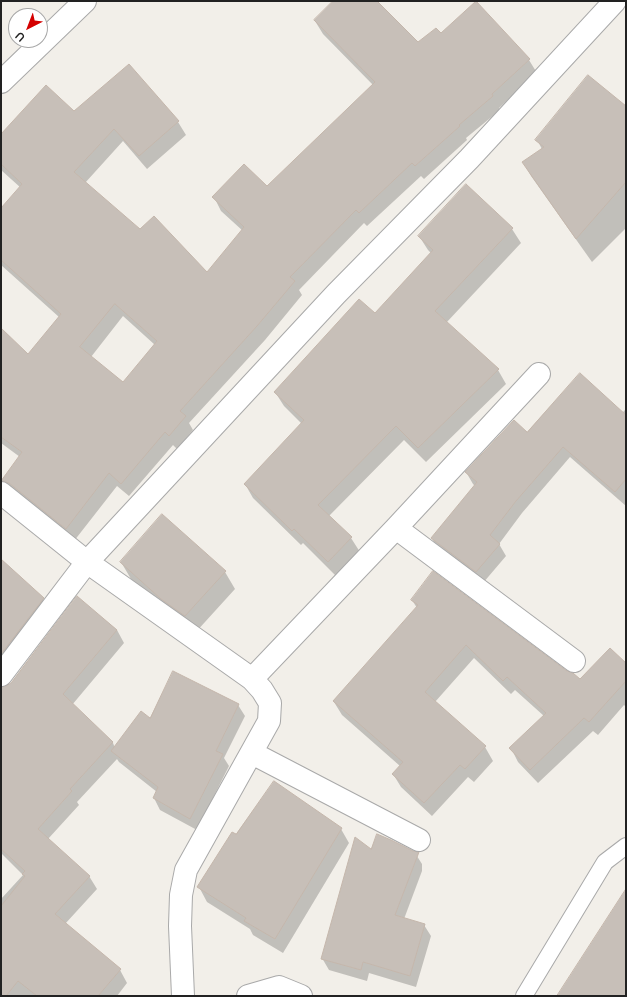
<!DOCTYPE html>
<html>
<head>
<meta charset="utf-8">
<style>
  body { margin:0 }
  #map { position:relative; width:627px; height:997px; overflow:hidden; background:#f2efe9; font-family:"Varela Round",sans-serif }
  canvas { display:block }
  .frame { position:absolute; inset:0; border:2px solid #222; pointer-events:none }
  .north { position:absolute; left:8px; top:8px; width:40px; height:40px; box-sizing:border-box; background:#fff; border:1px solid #a7a7a7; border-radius:50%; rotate:222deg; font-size:11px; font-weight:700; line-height:16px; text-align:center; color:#222 }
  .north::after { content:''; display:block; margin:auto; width:14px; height:18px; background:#d40000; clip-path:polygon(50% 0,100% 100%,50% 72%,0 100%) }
</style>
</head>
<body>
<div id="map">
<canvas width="627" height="997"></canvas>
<div class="frame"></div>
<div class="north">U</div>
</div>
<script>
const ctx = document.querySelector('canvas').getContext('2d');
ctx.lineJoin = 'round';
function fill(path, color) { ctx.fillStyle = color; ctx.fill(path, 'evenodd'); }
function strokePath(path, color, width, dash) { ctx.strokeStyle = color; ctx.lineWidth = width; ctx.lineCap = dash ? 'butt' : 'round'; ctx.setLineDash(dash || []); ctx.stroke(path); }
const shadow = new Path2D(`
  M335,1H376L418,44L441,35L529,60L537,73L499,108L500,110L466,138L467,140L424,179L421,176L367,226L364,223L299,290L302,295L265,340L189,423L193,430L177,449L173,445L129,496L117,486L74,541L9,494L2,481L20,457L1,443V330L29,355L59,317L1,265V209L21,188L1,170V136L74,112L129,66L178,122L186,135L147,169L123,141L85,183L141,231L207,274L243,231L221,211L214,197L267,187L373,85L323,34L315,21ZM123,316L155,345L124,383L91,357Z
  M626,109V228L592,262L531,176L523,162L542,149L537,140Z
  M466,185L512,229L521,243L446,323L498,370L506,384L426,462L404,440L329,516L351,538L360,552L336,576L303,543L301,545L253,498L245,484L302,424L284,406L275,392L375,315L431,253L428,250L419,236Z
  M625,410L626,411V506L570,457L522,513L499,544L506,556L483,583L438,550L432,538L475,486L473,484L466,472L527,433L622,413Z
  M1,561L43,599L51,612L1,677Z
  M121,562L225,572L235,589L195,633L172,616L131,579Z
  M77,597L117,630L124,643L72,705L113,743L115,748L150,719L238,705L245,716L224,758L229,766L197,830L160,810L154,798L157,792L119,762L117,759L77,802L79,805L48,839L89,876L97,889L65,924L120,970L127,983L117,996H1V899L23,875L1,853V688H6L12,683Z
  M412,600L580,681L626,664V707L624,705L598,735L593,731L538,783L518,762L511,748L544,716L515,690L511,694L474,658L435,702L485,747L493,761L474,782L468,777L432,816L401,787L393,774L400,766L342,715L334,702L417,608Z
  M341,829L349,843L283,953L253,935L250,929L207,902L199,887L237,836Z
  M372,850L415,853L422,864V871L404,919L424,925L431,936L416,987L369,973L367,981L329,970L322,958Z`);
const building = new Path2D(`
  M333,1H377L418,42L436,28L441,33L476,1L530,59L492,94L493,96L459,125L460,126L415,166L412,163L359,213L356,210L290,277L295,281L257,326L180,411L186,416L169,436L165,432L121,484L109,473L66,529L9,483L1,481L22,452L1,437V328L28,354L61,314L1,260V208L22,184L1,164V134L46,85L74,111L129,64L179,121L139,156L114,129L74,172L140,229L154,216L207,272L244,227L212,197L244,164L267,186L375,82L314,20ZM115,304L157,341L123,382L80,347Z
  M588,75L626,106V182L576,239L522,162L544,147L535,140Z
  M466,184L513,228L435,311L499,369L418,448L396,426L318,505L352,537L328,562L294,529L292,531L244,484L304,420L274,392L359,299L375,313L433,250L418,236Z
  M580,373L626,415V479L615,492L563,447L516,501L490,535L500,544L476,572L431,538L477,482L465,472L514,420L527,432Z
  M162,514L226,571L185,616L161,599L120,562Z
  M1,559L44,598L1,654Z
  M433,571L567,671L573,673L580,679L610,648L626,663V681L589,722L584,718L530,770L509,748L546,713L507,677L503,681L466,645L425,692L486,746L465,769L460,765L424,803L392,774L403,762L333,701L418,605L411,600Z
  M77,596L117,630L63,694L113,742L70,789L72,791L38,829L90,876L55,914L121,969L98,996H37L18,981L6,996H1V906L25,876L22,874L25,871L1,849V687L6,686L11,683Z
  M173,671L239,704L216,751L223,754L190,819L153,798L158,787L111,751L141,711L150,718Z
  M274,781L342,828L275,939L244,921L246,918L197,887L232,832L236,834Z
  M377,834L391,840L413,851L419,852L395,915L425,924L410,976L363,962L361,970L321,959L355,837L371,849Z
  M626,889V996H557Z`);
const lane = new Path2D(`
  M524,996L605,862L626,846`);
const street = new Path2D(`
  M1,82L85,1
  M1,493L87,562L252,679L262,690L270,703L269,721L186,870L181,895L180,926L183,996
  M396,528L574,661
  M1,675L87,562L336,294L469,159L615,1
  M252,679L396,528L539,374
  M252,753L419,840
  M248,996L279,987L301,996`);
fill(shadow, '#0003');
fill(building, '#c7bfb8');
strokePath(building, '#c4b6ab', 1);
strokePath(lane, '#a9a9a9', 18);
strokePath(street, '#a9a9a9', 24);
strokePath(lane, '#fff', 16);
strokePath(street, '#fff', 22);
</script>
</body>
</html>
